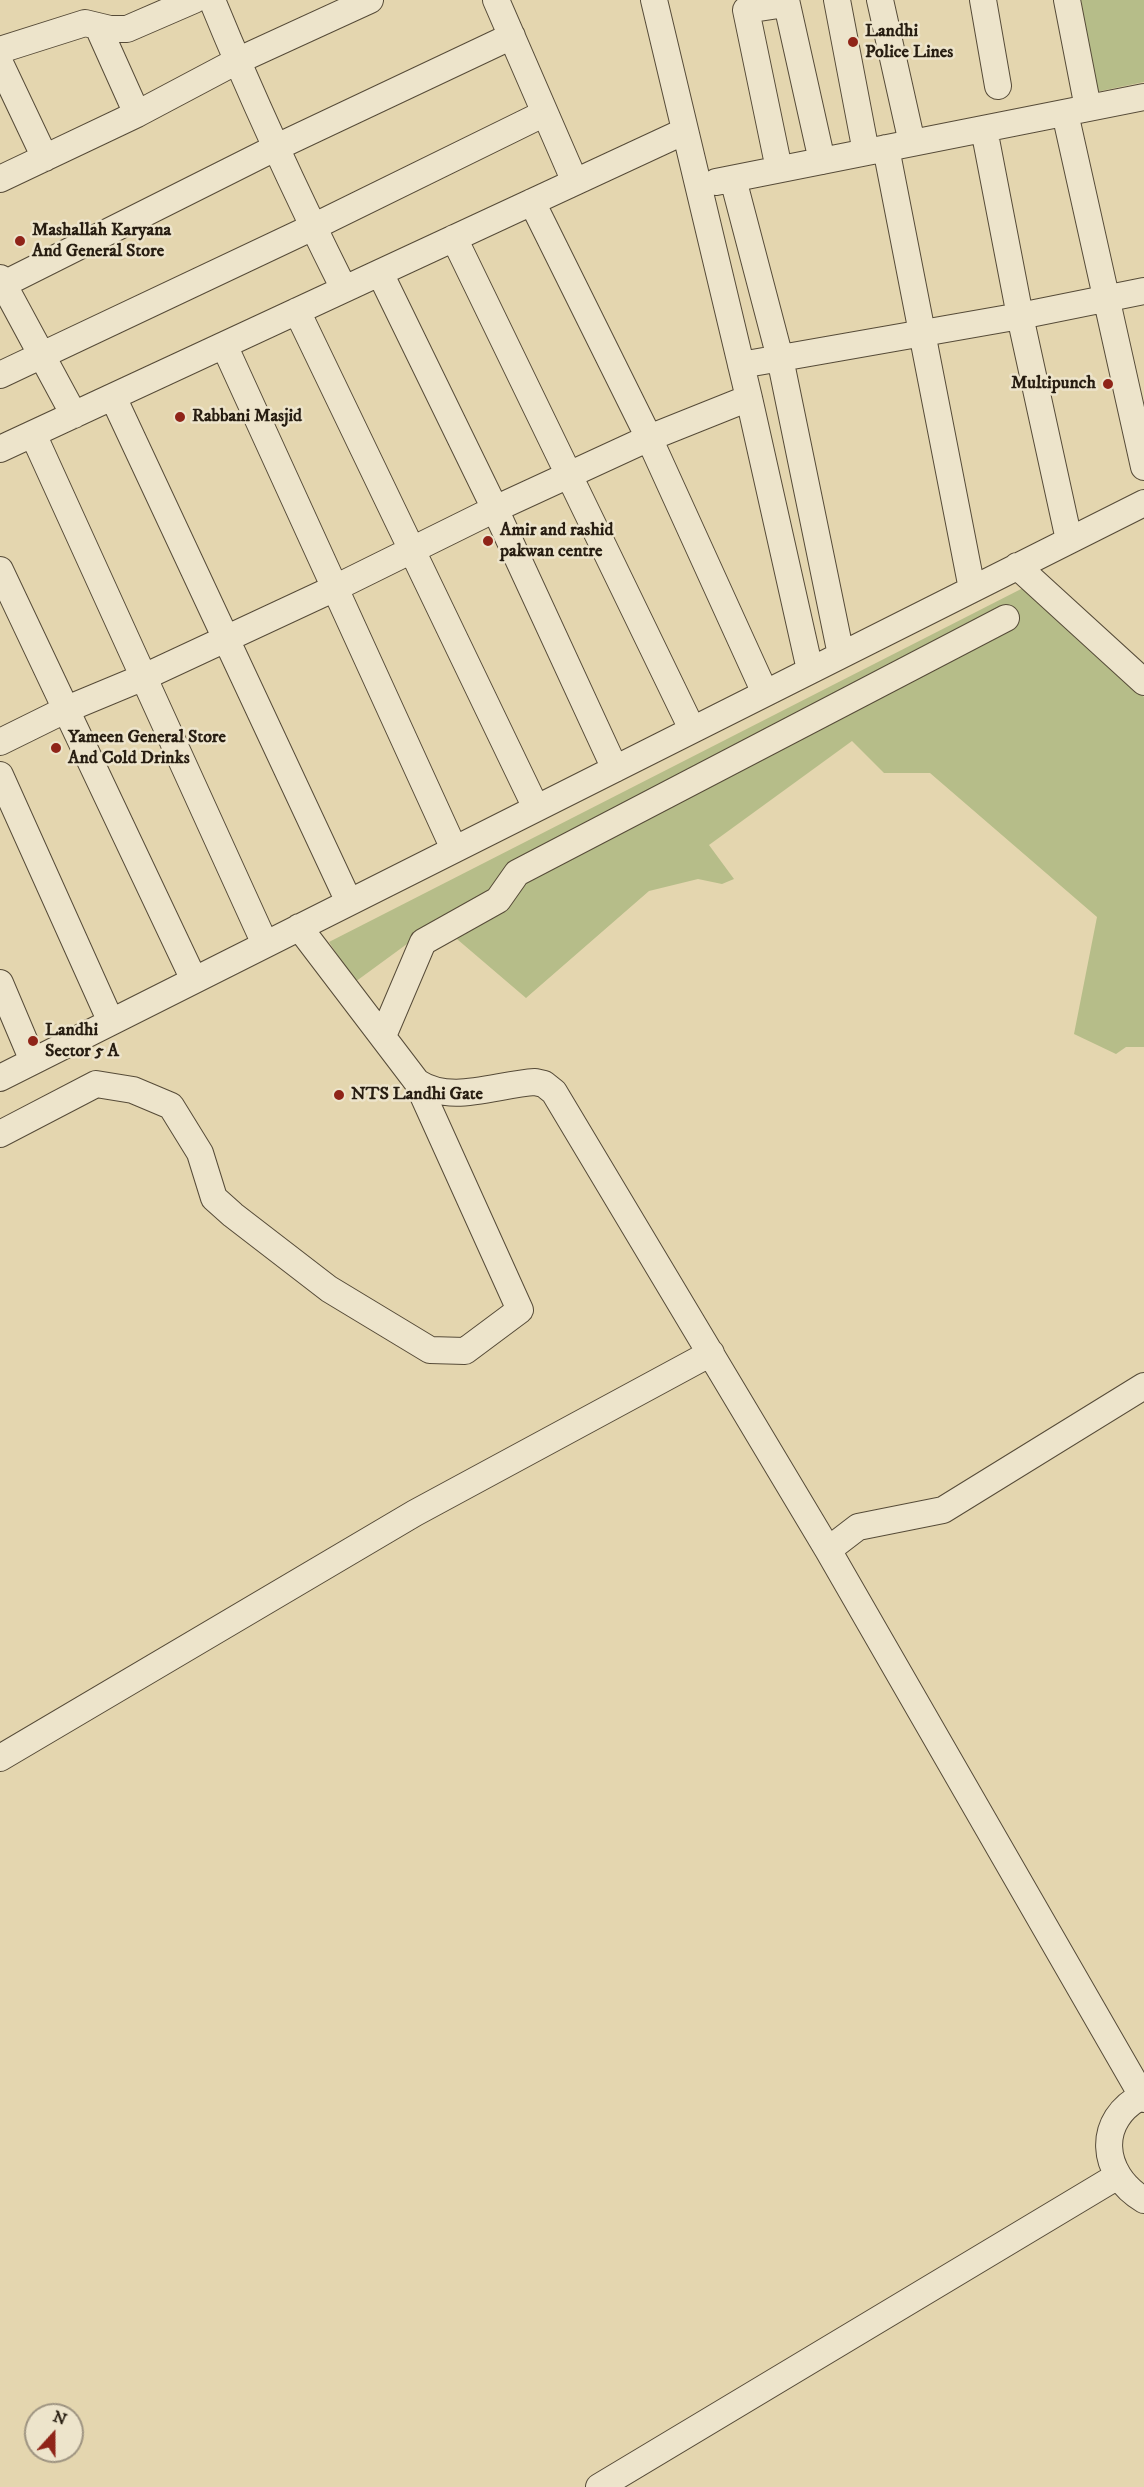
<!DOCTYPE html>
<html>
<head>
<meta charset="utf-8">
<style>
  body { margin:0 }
  #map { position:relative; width:1144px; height:2487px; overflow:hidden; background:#e4d6af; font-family:"IM FELL DW Pica",serif }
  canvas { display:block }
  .north { position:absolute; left:24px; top:2403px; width:60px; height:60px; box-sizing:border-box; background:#ede4cb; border:2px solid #9e9481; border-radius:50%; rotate:21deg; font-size:16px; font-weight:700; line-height:24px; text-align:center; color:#271d11 }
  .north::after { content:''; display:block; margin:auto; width:21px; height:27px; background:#8f2418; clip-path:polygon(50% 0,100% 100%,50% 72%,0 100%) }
</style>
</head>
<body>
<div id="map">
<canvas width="1144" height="2487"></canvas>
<div class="north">N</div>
</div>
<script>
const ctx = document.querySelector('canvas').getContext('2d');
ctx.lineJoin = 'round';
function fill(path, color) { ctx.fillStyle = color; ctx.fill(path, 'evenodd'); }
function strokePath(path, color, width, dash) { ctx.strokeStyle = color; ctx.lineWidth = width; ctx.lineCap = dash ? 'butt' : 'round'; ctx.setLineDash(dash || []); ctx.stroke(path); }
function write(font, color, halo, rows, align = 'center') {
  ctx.font = font + ' "IM FELL DW Pica",serif'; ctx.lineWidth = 5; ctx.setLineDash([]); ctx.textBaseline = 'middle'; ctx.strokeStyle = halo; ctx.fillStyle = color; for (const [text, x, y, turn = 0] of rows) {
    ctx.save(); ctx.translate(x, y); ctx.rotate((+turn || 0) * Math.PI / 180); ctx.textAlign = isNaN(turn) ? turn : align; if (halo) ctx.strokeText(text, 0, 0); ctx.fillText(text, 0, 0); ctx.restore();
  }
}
const green = new Path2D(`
  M1081,0H1144V82L1096,92Z
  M1025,587L1144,697V1047H1126L1116,1054L1074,1034L1097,917L930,773H884L852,741L709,845L734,879L722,884L698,879L649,891L526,998L437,922L355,982L329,942Z`);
const minor = new Path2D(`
  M212,0C252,98 297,195 344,289
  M496,0L575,182
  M654,0L749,398L810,670
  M786,0L822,161
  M837,0L866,152
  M880,0L912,143
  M983,0L998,86
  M1067,0L1088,108
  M98,27L137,114
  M0,50L85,23L110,29H127L194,0
  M0,63L45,158
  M1065,113L1144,467
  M984,129L1020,316L1069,540
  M886,148L972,589
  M779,169L746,10L785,4
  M0,179L137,114L237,61L370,0
  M733,179L780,358L841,655
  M716,182L1144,97
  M532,202L649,438L765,693
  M454,238L692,729
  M380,273L495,509L615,769
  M0,278L74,415
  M0,286L277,147L512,36
  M297,311L536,808
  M224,345L454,849
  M741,365L1020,316L1144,291
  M0,375L313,227L545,113
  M113,397L349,902
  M33,434L265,944
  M0,449L685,131
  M1017,566L1144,682
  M0,570L194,980
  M0,742L67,709L144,677L335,588L495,509L649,438L749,398
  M0,775L111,1022
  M299,927L417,1082C451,1105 497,1084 535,1082L544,1084L554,1092L828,1550L1144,2099
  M0,983L33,1061
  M383,1036L423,942L498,900L517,873L1006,618
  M0,1078L1144,503
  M0,1134L96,1084L133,1090L171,1106L200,1153L214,1198L233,1215L329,1289L430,1350L465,1351L520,1310L417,1082
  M828,1550L858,1527L943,1510L1144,1386
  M0,1758L415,1513L711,1353
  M1144,2095C1095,2119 1100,2174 1144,2200
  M599,2487L1116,2177`);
const markers = [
  [853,42,6,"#8f2418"],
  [20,241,6,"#8f2418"],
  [1108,384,6,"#8f2418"],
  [180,417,6,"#8f2418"],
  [488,541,6,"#8f2418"],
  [56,748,6,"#8f2418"],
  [33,1041,6,"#8f2418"],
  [339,1095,6,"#8f2418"]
];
const poiNames = [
  ["Landhi",865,32],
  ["Police Lines",865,53],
  ["Mashallah Karyana",32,231],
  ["And General Store",32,252],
  ["Multipunch",1096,384,"right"],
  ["Rabbani Masjid",192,417],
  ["Amir and rashid",500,531],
  ["pakwan centre",500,552],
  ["Yameen General Store",68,738],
  ["And Cold Drinks",68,759],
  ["Landhi",45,1031],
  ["Sector 5 A",45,1052],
  ["NTS Landhi Gate",351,1095]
];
fill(green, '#b6bd89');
strokePath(minor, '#564b38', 28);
strokePath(minor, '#ede4cb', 26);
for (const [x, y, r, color] of markers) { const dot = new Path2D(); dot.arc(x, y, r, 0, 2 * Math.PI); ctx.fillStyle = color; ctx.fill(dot); strokePath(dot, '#ede4cb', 2); }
write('bold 18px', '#271d11', '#ede4cb', poiNames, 'left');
</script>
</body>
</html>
